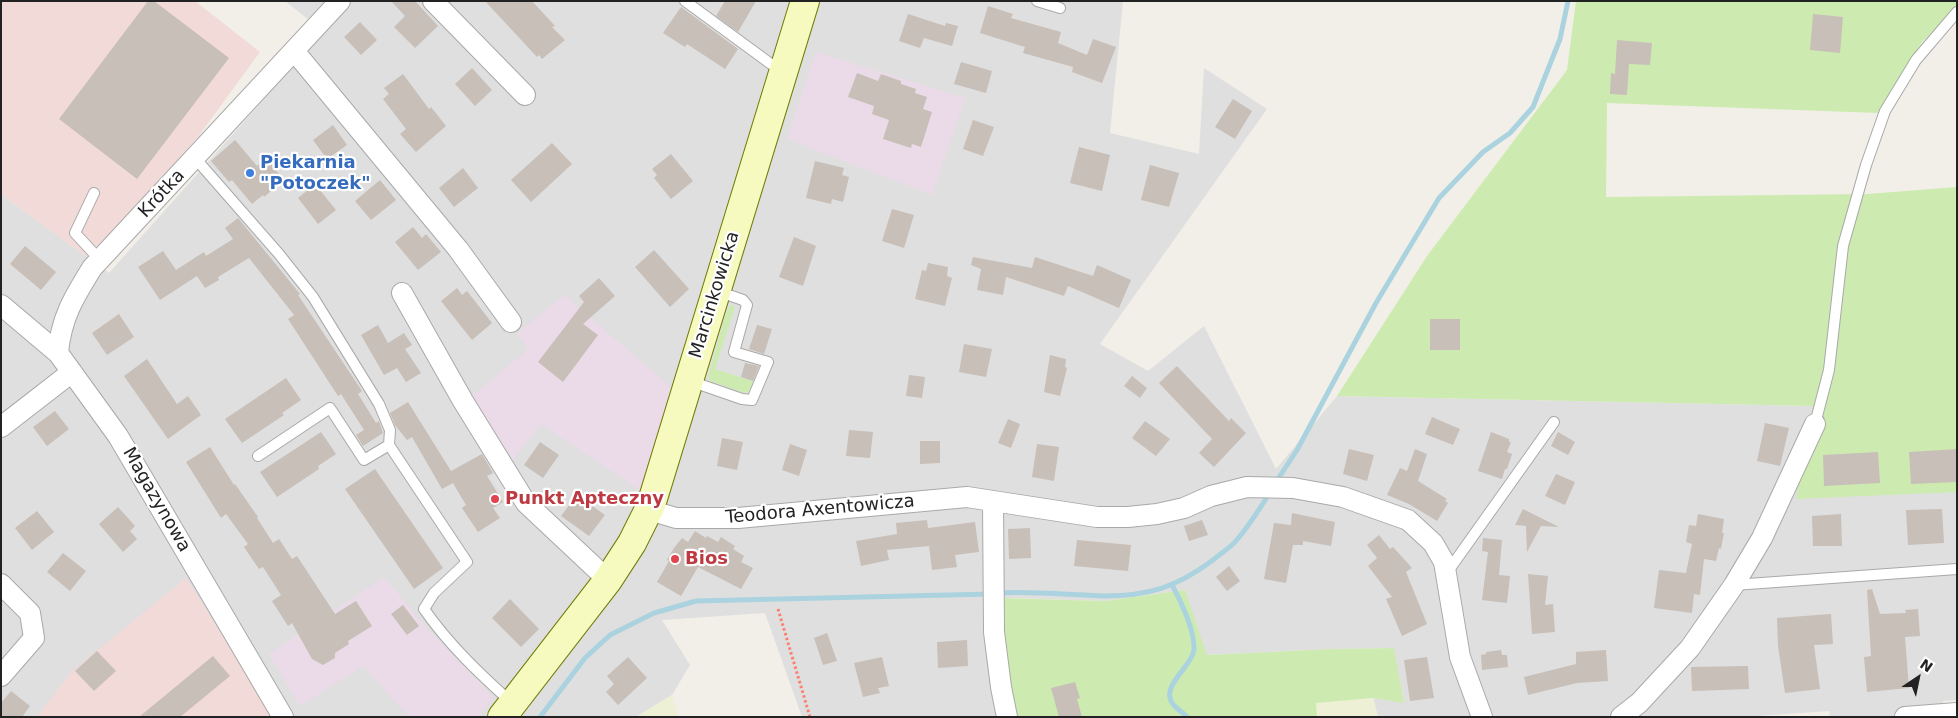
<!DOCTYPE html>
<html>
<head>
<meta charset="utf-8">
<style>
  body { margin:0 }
  #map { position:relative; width:1958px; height:718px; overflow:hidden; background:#f2efe9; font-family:"DejaVu Sans",sans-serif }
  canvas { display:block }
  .frame { position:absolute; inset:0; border:2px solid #222; pointer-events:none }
  .north { position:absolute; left:1893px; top:653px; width:50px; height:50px; -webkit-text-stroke:4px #fff; paint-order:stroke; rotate:34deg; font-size:14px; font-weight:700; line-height:20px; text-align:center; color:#222 }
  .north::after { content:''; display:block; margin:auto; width:18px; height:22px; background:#222; clip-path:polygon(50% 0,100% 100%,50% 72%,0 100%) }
</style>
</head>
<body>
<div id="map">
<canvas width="1958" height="718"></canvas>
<div class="frame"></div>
<div class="north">N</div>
</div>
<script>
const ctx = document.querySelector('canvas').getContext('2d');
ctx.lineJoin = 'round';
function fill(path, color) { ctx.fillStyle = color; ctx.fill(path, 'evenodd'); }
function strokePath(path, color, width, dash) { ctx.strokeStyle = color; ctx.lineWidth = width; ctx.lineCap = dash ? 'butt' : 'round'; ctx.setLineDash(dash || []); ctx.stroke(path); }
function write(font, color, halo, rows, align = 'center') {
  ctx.font = font + ' "DejaVu Sans",sans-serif'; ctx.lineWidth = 4.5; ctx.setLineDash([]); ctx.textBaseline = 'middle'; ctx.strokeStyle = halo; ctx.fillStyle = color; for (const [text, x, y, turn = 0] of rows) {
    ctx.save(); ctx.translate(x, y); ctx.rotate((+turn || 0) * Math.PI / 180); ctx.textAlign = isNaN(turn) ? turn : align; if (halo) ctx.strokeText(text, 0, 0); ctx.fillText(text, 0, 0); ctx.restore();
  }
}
const residential = new Path2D(`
  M285,1H1123L1110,133L1199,154L1204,68L1267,109L1100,344L1148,371L1204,326L1276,469L1337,396L1813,406L1957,491V700L1943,701V717H1830L1829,711L1744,717H1378L1373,698L1404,702L1393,648L1332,649L1206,655L1184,590L1105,601L1009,598L1094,717H802L765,613L662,620L690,665L672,695L636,717H1V194L109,273L324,32Z`);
const commercial = new Path2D(`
  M1,1H195L260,52L198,137L134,208L91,260L1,194Z
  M186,578L275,717H37L71,672Z`);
const industrial = new Path2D(`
  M816,52L965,98L932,195L787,139Z
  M564,295L673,389L640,490L541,424L507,467L469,398L528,350L517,333Z
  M384,577L426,627L493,697L478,717H409L363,666L300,706L269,654Z`);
const farmland = new Path2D(`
  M672,695L678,717H636Z
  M1373,698L1378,717H1317L1316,703Z`);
const grass = new Path2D(`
  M1576,1H1957V9L1922,42L1878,113L1607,103L1606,197L1867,194L1957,187V492L1796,499L1813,406L1337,396L1427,256L1567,70Z
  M733,305L735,307L715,369L755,382L750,391L745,393L710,381L708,377L726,314L730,306Z
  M1185,590L1207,655L1332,649L1394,648L1404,703L1373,698L1316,703L1317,717H1010L1001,598L1105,601Z`);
const parking = new Path2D(`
  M501,471L516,493L506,499L490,477Z`);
const stream = new Path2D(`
  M1276,482L1297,450L1376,303L1439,198L1483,152L1510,133L1533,107L1560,39L1568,1
  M1172,585C1181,601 1195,631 1194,650C1192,666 1163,684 1171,701C1173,707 1183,712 1187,717
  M998,593C1035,591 1068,595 1104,596C1149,596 1177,587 1213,560C1220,554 1228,549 1234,543C1248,528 1258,511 1269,494
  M540,717L585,658L610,635L654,613L696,601L990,594`);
const building = new Path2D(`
  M148,1H154L229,58L137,179L59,119Z
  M391,1H415L438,26L415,48L394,27L405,16Z
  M485,1H532L555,26L552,27L565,40L542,59L539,55L537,57Z
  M725,1H756L738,32L716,16Z
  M988,6L1013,14L1011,18L1061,32L1058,43L1087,55L1093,39L1116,47L1102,83L1072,72L1073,67L1023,53L1025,47L980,33Z
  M681,7L738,49L725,69L687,44L685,47L663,33Z
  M908,14L945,26L946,23L958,26L952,46L924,38L920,48L899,41Z
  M1813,14L1843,17L1840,53L1810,50Z
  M360,22L377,40L361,55L344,37Z
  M1617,40L1652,43L1650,65L1629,64L1627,95L1610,94L1611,73L1615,74Z
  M961,62L992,71L986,93L954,84Z
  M472,68L492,90L475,106L455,84Z
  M857,73L878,81L881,74L901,81V84L916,89L915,93L927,97L923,109L932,112L921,147L912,144L911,148L883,139L889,120L872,114L874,106L848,97Z
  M403,74L429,109L431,107L446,126L416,152L400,134L406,129L383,99L389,94L384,88Z
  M1233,99L1252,111L1235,139L1215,127Z
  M973,120L994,127L983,156L963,149Z
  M333,125L347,145L327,159L313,140Z
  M235,140L257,166L266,158L284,180L264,197L263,195L252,204L232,180L229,182L211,161Z
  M552,143L572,164L531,202L511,180Z
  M1079,147L1110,155L1102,191L1070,183Z
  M671,154L693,181L671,199L654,178L657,175L652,169Z
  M815,161L844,168L842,175L849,177L843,202L832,199L831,204L806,198Z
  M1150,165L1179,173L1169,207L1141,200Z
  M463,168L478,188L454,207L439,188Z
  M380,180L396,200L371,220L355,201Z
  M315,184L336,210L318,224L298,198Z
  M892,209L914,215L904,248L882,241Z
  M238,218L300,294L298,295L362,391L358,394L376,423L379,421L383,433L363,446L356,435L364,430L341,394L338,396L288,319L294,315L249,258L218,277L219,280L205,288L197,276L160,300L138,267L163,251L176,270L204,252L206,256L233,239L225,228Z
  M413,227L422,238L426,234L441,252L418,270L395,242Z
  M794,237L816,246L803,286L779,277Z
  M25,246L56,272L41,290L10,264Z
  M654,250L689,289L670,307L635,267Z
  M973,257L1032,268L1035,257L1093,276L1097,265L1131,280L1119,308L1068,286L1064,296L1006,277L1003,295L977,290L981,269L971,265Z
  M928,263L948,267L947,276L952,278L945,306L915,299L922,270L926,271Z
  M599,278L615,296L583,324L598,335L563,382L538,362L584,302L579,296Z
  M457,288L462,295L467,291L492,323L472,340L441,301Z
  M119,314L134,337L107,355L92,333Z
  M1430,319H1460V350H1430Z
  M378,325L388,343L404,333L412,345L405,349L421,373L406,382L397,368L384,375L361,335Z
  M757,325L772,329L764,354L749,349Z
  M964,344L992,349L986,377L959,372Z
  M1050,355L1066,359L1065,367L1067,368L1060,396L1044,392Z
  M147,359L177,404L188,396L201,415L168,439L124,376Z
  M745,363L759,366L753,381L741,377Z
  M1177,366L1229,421L1231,418L1246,433L1214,467L1199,453L1212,439L1159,383Z
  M909,375L925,377L922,398L906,396Z
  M1132,376L1147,388L1140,398L1124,386Z
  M286,378L301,400L282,413L284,415L242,443L225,419Z
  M408,402L451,471L482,454L493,473L487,476L503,502L493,508L500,518L478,532L462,508L466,505L453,483L442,489L412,437L407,440L395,425L390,413Z
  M55,411L69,429L47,446L33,427Z
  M1432,417L1460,429L1453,445L1425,434Z
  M1008,419L1020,424L1011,448L998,443Z
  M1145,421L1170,439L1156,456L1132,438Z
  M1765,423L1789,428L1780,466L1757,461Z
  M849,430L873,432L870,458L846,456Z
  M321,432L336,454L318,466L319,469L277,497L260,472Z
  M1491,432L1509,439V442H1511L1507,452L1512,454L1507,469H1505L1502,479L1478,471Z
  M1558,432L1575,442L1568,455L1551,446Z
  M722,438L743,442L737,470L717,466Z
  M920,441H940V463L920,464Z
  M540,442L559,455L543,478L524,465Z
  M790,444L807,450L799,476L782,470Z
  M1037,444L1059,447L1054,481L1032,477Z
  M210,447L234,485L235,484L258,517L257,518L273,543L279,539L292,559L297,556L335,614L356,601L372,626L348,641L349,644L335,653V658L323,665L312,659L292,623L288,626L272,601L281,595L263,567L259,569L244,547L248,544L226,514L221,518L186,462Z
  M1349,449L1374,455L1367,481L1343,474Z
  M1415,449L1427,454L1418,481L1447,499L1445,501L1448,503L1437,521L1409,504L1387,495L1400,468L1407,471Z
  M1957,449V482L1911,484L1909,452Z
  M1878,452L1880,483L1824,486L1823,455Z
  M375,469L443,568L414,589L345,489Z
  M1556,474L1575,482L1565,505L1545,496Z
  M577,495L605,515L589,536L561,516Z
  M118,507L135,526L130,531L137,539L123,552L99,524Z
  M1523,509L1559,527L1541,526L1527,552L1526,526L1515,525Z
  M1942,509L1944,543L1908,545L1906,510Z
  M37,511L54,532L32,550L15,528Z
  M1292,513L1335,522L1331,546L1303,541V545H1293L1286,583L1264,579L1274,523L1291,525Z
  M1698,514L1724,519L1722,533H1724L1721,549L1719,548L1716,561L1704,559L1700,595L1694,594L1692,613L1654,608L1659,570L1686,573L1692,544L1686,542L1689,525L1696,526Z
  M1841,514L1842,546H1813L1812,516Z
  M927,520L928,528L975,522L979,552L955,555L957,567L932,570L929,546L887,550L889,560L861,566L856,541L897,534L896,523Z
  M1202,520L1208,535L1189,541L1184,526Z
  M1030,528L1031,558L1009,559L1008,529Z
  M695,531L706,538L707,536L718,542L721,537L735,546L733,549L744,556L741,562L753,568L741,589L698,567L681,596L657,582L669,561L667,560L674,548L682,538L688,542Z
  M1379,535L1390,549L1393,547L1412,568L1406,572L1427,624L1402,636L1386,599L1392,597L1368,566L1377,558L1367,545Z
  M1483,538L1502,540L1499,575L1510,576L1507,603L1482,600L1488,552L1482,551Z
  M1077,540L1131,545L1128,571L1074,566Z
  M63,553L86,571L70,591L47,572Z
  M1229,566L1240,581L1227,591L1216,577Z
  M1528,574L1548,576L1545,605L1553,604L1555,632L1532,634Z
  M1872,589L1880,614L1906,613L1905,610L1918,609L1920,636L1905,637L1909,688L1867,692L1864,657L1871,656L1867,590Z
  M510,599L539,629L521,647L492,618Z
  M403,605L419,626L407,635L391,614Z
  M1831,614L1833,644L1814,645L1820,689L1785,693L1778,646L1777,618Z
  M827,633L837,661L823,665L814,638Z
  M967,640L968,666L938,668L937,642Z
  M1501,650L1502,655H1507L1508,667L1482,670L1481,655L1486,654V652Z
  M1606,650L1608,681L1577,683L1528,695L1524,677L1576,664V652Z
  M97,651L116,671L94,691L75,671Z
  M213,656L230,676L180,717H139Z
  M628,657L647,678L618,705L606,692L614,684L607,676Z
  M882,657L889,686L878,688L880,693L863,697L854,663Z
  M1427,657L1434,698L1410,701L1404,660Z
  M1748,666L1749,689L1692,691L1691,667Z
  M1075,682L1080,698L1077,699L1082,717H1059L1051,688Z
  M11,691L30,706L22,717H1V703Z`);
const path = new Path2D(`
  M778,609L810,717`);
const lane = new Path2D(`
  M685,1L771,64L783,68
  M1037,1L1060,8
  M195,158L279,254L313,297L379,404L390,430L389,445
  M94,193L75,233L100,260
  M690,381L742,399L752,400L768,362L734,352L747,305L743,300L717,291
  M1815,424L1829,370L1843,246L1866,165L1885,111L1916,60L1957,12
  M258,456L330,408L364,460L389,445L467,562L434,593L424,609C449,645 480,674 512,703
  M1446,574L1554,422
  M1734,585L1957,569`);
const street = new Path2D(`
  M433,1L525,95
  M295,52L458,249L511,322
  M402,293L463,401L526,503L608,580
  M1,305L58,353L118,436L283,717
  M58,353C61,318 74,297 92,268L340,1
  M1,427L72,372
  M993,502L994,632L1001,687L1007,717
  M649,510L676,518H738L967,497L1097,517H1128L1157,514L1184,508L1211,496L1247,487L1293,488L1343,497L1408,520L1433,543L1444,562L1460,657L1482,717
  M1,584L30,613L34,638L1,676
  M1621,717L1639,703L1690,648L1734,585L1762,538L1815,424
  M1905,717L1957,713`);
const secondary = new Path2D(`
  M502,717L608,580L632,543L651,505L805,1`);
const markers = [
  [250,173,5,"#3f7fe0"],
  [495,499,5,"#e0444e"],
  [675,559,5,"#e0444e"]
];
const shopNames = [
  ["Piekarnia",260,163],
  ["\"Potoczek\"",260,184]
];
const streetNames = [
  ["Krótka",162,194,-47],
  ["Marcinkowicka",715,295,-73],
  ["Magazynowa",156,500,60],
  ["Teodora Axentowicza",820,510,-5]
];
const healthNames = [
  ["Punkt Apteczny",505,499],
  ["Bios",685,559]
];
fill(residential, '#e0dfdf');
fill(commercial, '#f2dad9');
fill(industrial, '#ebdbe8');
fill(farmland, '#eef0d5');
fill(grass, '#cdebb0');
fill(parking, '#e2e2e2');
strokePath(stream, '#aad3df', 5);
fill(building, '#c7bfb8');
strokePath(lane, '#a9a9a9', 12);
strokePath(street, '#a9a9a9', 22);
strokePath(secondary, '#707d05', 30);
strokePath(path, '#fa8072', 3, [2.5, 2.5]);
strokePath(lane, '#fff', 10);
strokePath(street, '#fff', 20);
strokePath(secondary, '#f7fabf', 28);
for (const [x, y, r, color] of markers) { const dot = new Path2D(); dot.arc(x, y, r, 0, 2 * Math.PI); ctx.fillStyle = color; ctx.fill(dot); strokePath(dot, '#fff', 2); }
write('bold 18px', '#366cbe', '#fff', shopNames, 'left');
write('18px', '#222', '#fff', streetNames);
write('bold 18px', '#be3a42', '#fff', healthNames, 'left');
</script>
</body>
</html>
